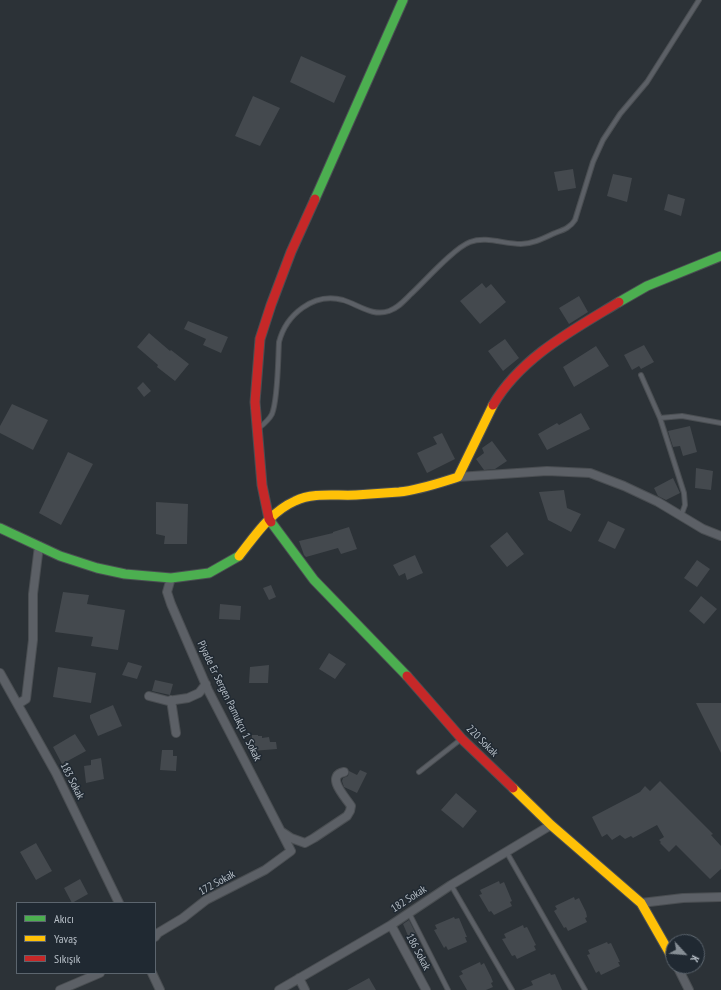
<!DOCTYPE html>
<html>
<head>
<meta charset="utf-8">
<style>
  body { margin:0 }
  #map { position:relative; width:721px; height:990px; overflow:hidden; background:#2c3237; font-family:"PT Sans Narrow",sans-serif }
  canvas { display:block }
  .legend { position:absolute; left:16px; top:902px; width:140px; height:72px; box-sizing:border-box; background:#202932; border:1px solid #5c656e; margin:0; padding:5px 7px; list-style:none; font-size:12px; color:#b7bfc7 }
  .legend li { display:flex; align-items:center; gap:8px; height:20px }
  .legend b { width:20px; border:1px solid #5c656e }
  .north { position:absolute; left:665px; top:934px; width:40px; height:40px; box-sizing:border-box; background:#202932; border:1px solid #5c656e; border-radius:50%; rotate:116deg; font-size:11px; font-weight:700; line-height:16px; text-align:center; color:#b7bfc7 }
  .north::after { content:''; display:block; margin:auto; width:14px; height:18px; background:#868e95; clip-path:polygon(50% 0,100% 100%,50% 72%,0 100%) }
</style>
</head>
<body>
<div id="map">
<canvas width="721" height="990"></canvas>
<ul class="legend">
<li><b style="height:5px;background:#4caf50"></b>Akıcı</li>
<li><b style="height:5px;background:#ffc107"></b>Yavaş</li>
<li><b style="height:5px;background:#c62828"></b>Sıkışık</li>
</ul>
<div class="north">K</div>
</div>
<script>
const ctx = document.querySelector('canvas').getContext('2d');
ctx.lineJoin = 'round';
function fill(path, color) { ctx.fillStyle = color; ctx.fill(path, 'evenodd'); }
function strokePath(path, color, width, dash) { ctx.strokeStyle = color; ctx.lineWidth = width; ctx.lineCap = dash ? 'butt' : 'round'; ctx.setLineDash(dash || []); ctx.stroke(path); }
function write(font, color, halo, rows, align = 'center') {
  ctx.font = font + ' "PT Sans Narrow",sans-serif'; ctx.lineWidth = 3; ctx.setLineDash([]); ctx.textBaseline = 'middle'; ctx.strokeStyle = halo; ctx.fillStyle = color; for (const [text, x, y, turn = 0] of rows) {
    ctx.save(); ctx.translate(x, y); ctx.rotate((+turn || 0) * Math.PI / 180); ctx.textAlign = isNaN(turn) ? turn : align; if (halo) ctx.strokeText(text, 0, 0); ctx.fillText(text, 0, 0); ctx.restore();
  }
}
const building = new Path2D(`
  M301,56L346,76L334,103L290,82Z
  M253,96L280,108L260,146L235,136Z
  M573,169L576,188L558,191L554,172Z
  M613,174L632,178L627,202L607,196Z
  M668,194L685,199L681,216L664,210Z
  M482,283L486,288L491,284L506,302L480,324L460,301Z
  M579,296L588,312L569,324L559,308Z
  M188,321L228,337L221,353L203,345L206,339L184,329Z
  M149,333L170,351L171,350L189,364L175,381L157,367L158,365L137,347Z
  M505,339L519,358L503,371L488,351Z
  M644,345L654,362L641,369L639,366L632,370L624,355Z
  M596,346L609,366L574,387L563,367Z
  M143,382L151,391L144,397L137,388Z
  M12,404L48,420L33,450L0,433V426Z
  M581,413L590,429L547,450L538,434L557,423L559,425Z
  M690,426L697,452L683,456L680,446L673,447L668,431Z
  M442,433L455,459L427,473L417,453L437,444L433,437Z
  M492,441L507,461L495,469L484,470L476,459L484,453L482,448Z
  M68,452L93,464L61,525L39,513Z
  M696,468L713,471L711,490L695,488Z
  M673,478L680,493L666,500L658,496L654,488Z
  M564,490L567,508L581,514L571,532L548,520L539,492Z
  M156,502L188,504L187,544H164L165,536L156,534Z
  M608,521L625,529L615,549L598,541Z
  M349,527L357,549L341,554L338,548L306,557L304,555L299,541L333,533V532Z
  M507,532L524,554L507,567L490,546Z
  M415,555L423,573L407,580L405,573L399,576L393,565Z
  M697,560L710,569L697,587L684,578Z
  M271,585L276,597L269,600L263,588Z
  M63,592L89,595L87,604L125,610L118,650L91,646L93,637L55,632Z
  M701,596L717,609L704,624L689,611Z
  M220,604L241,606L240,620L219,619Z
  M329,653L346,664L335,679L319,669Z
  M128,662L142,666L137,679L122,675Z
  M269,665L268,683H249L250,667Z
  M58,667L96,673L91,703L53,697Z
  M155,680L173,684L170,695L152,691Z
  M696,703H721V753Z
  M113,705L122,726L98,736L90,718V715Z
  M75,734L86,751L62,764L53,747Z
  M252,735H258V736H262V738L269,737L270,742H276L277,749L252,751Z
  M162,750H173V756H177L176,771L160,770Z
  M101,758L104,779L86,783L84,766L91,765V760Z
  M360,770L367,773L357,793L344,787L342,781L343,778L348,776L349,771L357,775Z
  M660,781L713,834L711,835L721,846V869L710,879L676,845L669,852L660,843L661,842L659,840L664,837L657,825L633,838L631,836L625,839L620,835L612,840L607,834L602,837L592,817L640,792L645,786L650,791Z
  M456,793L477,811L463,828L441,810Z
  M36,843L52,871L36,880L20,852Z
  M80,879L88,894L72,903L64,888Z
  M499,881L500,884L504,882L512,901L510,902L512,906L494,915L491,911L489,912L479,895L482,894L480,890Z
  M574,897L575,900L579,898L586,912L587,917L585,918L587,922L568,931L566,927L564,928L554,911L557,909L555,906Z
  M454,917L455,919L459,918L467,937H465L467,942L448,950L446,946L444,948L434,930L437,929L435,925Z
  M409,920L416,934L409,938L403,924Z
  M523,925L524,928L527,927L536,945L534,946L536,950L517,959L515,955L512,956L502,939L506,938L504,934Z
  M607,942L608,944L611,943L620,962H618L620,966L601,975L599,971L596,973L587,955L590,954L588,950Z
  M480,962L481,965L484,963L491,977L493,982L491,983L493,987L486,990H467L459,976L463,974L461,971Z
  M550,973L551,975L555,974L562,990H521L533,985L531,981Z
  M369,978L376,990H347Z`);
const lane = new Path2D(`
  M641,375L660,418L684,493L685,505L681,516
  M660,418L682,416L721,423
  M259,428C264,424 269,420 272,414C278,399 278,360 279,342C286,315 313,292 343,300C359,305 373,317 389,311C398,308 404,301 411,294C425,281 454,248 470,242C486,236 504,244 521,244C533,244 544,238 555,233C563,230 570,228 575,220L593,162L603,140L620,114L647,82L699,0
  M419,772L460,740
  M506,851L585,990
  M451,885L512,990
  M409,913L448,990`);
const street = new Path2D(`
  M458,477L547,471L590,473L624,486L658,502L703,529L721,536
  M0,673L56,773L119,903
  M149,696L168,701L188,698L199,693L206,684
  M171,700L176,733
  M18,704L26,699L33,640V594L39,546
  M282,832L291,838L305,843L314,838L347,816L350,811L351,806C347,799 324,776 344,772
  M641,903L683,898L721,897
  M391,925L426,990
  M155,937L158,933L183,918L206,900L265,870L291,851L208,690L171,604L167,592L171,578
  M677,966L689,990
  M152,973L160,990
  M299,978L305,990
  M60,990L100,973
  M279,990L391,925L451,885L551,825`);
const fast = new Path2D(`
  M315,199L403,0
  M619,302L647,286L721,256
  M271,522L314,580L407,676
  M0,528L60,556L97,568L125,574L171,578L209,573L239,556`);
const slow = new Path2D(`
  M239,556C255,536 270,512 295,501C313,492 336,496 356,495C370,494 384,493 399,492C419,490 439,483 458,477L493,405
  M513,788L551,825L641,903L673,959`);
const jam = new Path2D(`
  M493,405C521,357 573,330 619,302
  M271,522L269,519L262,485L255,402L260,339L271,305L291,252L315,199
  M407,676L462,739L513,788`);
const streetNames = [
  ["Piyade Er Sergen Pamukçu 1 Sokak",229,701,64],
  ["220 Sokak",482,741,45],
  ["183 Sokak",72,781,63],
  ["172 Sokak",217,883,-29],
  ["182 Sokak",409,899,-33],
  ["186 Sokak",418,952,62]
];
fill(building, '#44494e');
strokePath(lane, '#4a4e52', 6);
strokePath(street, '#4a4e52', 10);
strokePath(fast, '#4a4e52', 11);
strokePath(slow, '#4a4e52', 11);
strokePath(jam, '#4a4e52', 11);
strokePath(lane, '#5c6066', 4);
strokePath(street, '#5c6066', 8);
strokePath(fast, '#4caf50', 9);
strokePath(slow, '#ffc107', 9);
strokePath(jam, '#c62828', 9);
write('11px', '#b7bfc7', '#202932', streetNames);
</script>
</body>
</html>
